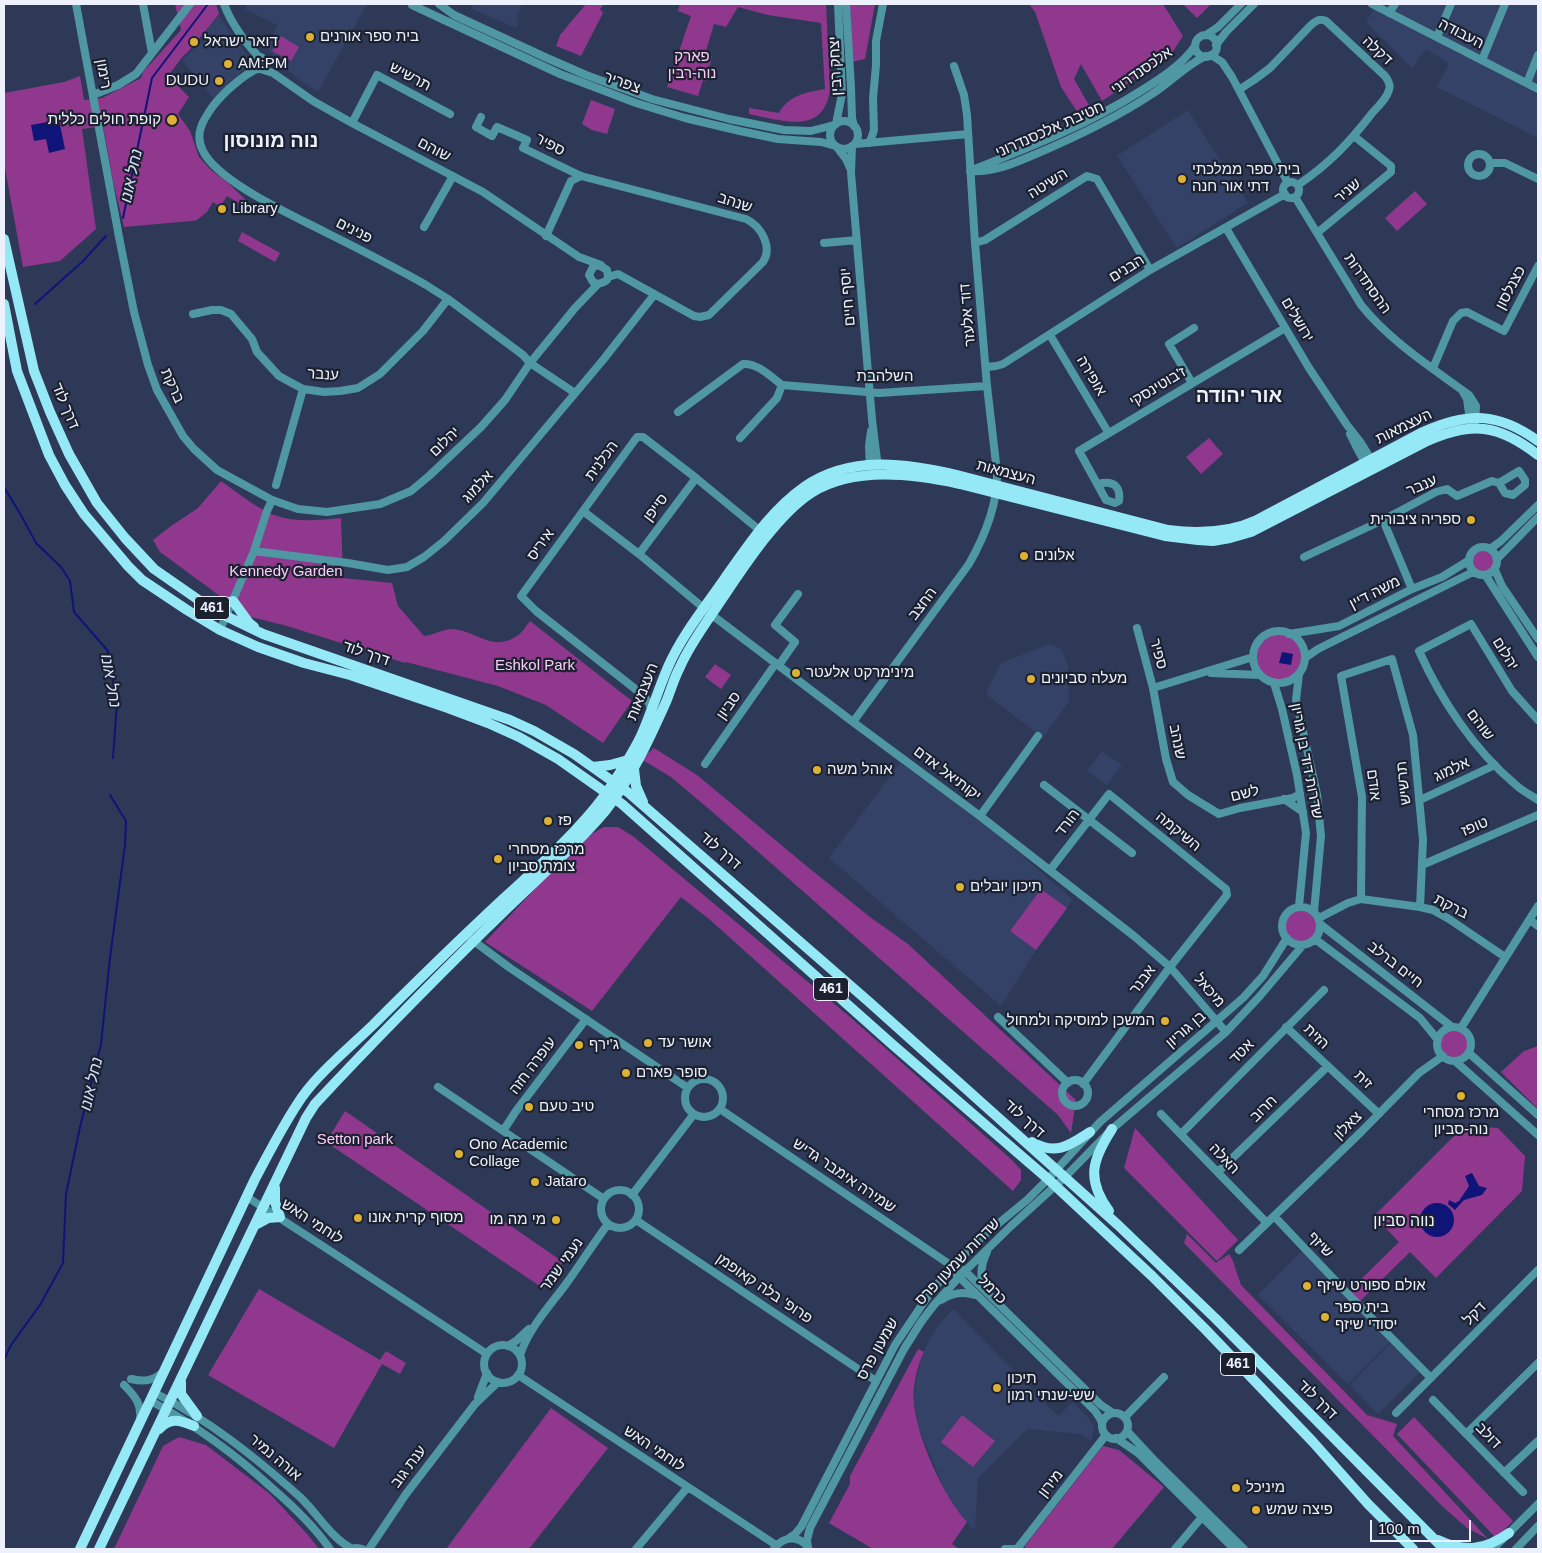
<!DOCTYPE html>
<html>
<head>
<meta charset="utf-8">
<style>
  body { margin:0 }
  #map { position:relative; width:1542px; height:1553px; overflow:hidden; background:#2e3958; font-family:Arial,sans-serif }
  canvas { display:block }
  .frame { position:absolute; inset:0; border:5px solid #ecf1fd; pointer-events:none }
  .scale { position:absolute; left:1370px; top:1520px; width:101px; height:22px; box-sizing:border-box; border:2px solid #ecf1fd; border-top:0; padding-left:6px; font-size:15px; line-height:18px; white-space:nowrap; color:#ecf1fd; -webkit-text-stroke:4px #1c2130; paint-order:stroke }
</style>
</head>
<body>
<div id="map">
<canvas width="1542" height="1553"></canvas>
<div class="frame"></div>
<div class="scale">100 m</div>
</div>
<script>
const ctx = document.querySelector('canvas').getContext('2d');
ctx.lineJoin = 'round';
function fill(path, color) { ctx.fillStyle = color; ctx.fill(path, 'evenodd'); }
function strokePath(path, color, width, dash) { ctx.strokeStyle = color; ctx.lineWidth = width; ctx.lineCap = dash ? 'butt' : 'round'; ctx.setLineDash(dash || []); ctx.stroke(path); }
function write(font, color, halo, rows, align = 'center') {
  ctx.font = font + ' Arial,"Noto Sans Hebrew",sans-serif'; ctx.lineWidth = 4.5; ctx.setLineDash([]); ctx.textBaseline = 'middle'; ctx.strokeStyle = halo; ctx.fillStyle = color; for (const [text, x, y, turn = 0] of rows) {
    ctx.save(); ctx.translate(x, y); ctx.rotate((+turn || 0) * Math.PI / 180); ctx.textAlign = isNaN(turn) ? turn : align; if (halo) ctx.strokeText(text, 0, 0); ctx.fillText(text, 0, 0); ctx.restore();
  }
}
const built = new Path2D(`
  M247,4H367L318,92L298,79L267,49L277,25L245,9Z
  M473,4H522L516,20L519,22L516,28L472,9Z
  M1377,4H1538V138L1437,87L1449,64L1426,49L1412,68L1366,22Z
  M219,16L252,62L213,98L182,60L204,40L198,34Z
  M1188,110L1248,203L1177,248L1117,156Z
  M1050,644L1061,649L1068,665L1069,701L1043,738L986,694L1001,663Z
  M1102,751L1122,765L1107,785L1087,771Z
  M900,763L981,820L1072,899L1067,908L1036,950L1001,1006L829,858Z
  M1302,1251L1392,1340L1348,1384L1258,1295Z
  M953,1309L1058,1416L1073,1402L1090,1420L1094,1428L1091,1441L1081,1434L1028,1429L978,1478L975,1531L960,1515L948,1498L918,1426L914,1402L916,1381L922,1355L931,1336L941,1322Z
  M1391,1343L1420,1372L1378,1414L1350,1385Z`);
const green = new Path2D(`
  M175,4H216L219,14L188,52L183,56L168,76L189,97L178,114L190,131L199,157L211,170L227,182L248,202L245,207L227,196L220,207L213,202L207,212L197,220L191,221L124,227L113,181L103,126L82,129L96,229L60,261L23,267L4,163V93L64,82L80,76L84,100L102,98L141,78L143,72L181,30Z
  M586,4H604L600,9L603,13L581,56L556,46L560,35Z
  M680,4H826L830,89C824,137 781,120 749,114V108L779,113C789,95 807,92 825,89L821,23L768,15L738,7L726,27L714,24L705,54L712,56L706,81L703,80L698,96L667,87L691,16L678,11Z
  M849,4H875L865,59L851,62Z
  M1029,4H1163L1183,36L1169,57L1102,101L1081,64L1074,79L1094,114L1082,119L1061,87L1035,12Z
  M1183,4H1211L1197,18Z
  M281,36L299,47L291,61L272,51Z
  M591,100L615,109L607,134L592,130L582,124Z
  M1415,191L1427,204L1397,231L1385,218Z
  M242,232L280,253L275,262L238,241Z
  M1209,438L1223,454L1201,474L1186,457Z
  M221,481C235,491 258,509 274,515C296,523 319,520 341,518L343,578L392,583L398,606L424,636C434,635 445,628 454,629C478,632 493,652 517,636C522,633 526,626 530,621L632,701L603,743L546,705L498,686L406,662L405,663L287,626L247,616L160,552L153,540L171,526L198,508Z
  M1470 561a13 13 0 1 1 26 0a13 13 0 1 1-26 0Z
  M1254 657a25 25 0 1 1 50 0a25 25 0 1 1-50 0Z
  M715,664L731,675L721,689L705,677Z
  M654,748L697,775L809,868L870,917L908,944L1076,1100L1071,1133L1058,1115L716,815L671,777L641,759Z
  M604,827H618L634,837L850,1017L1012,1160L1021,1170V1180L1013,1191L709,919L681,897L592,1011L485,942L570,852L593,833Z
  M1041,889L1067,908L1036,950L1010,931Z
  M1283 926a18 18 0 1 1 36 0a18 18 0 1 1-36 0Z
  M1438 1044a16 16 0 1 1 32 0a16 16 0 1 1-32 0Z
  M1538,1046V1109L1501,1072L1524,1051Z
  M345,1111L563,1262L544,1289L326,1142Z
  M1464,1126L1498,1128L1525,1156L1522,1191L1436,1278L1410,1252L1358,1303L1347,1293L1399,1242L1374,1216Z
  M1135,1128L1238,1240L1217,1261L1124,1168Z
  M1187,1234L1216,1263L1229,1254L1233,1261L1241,1285L1367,1415L1397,1424L1393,1436L1488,1539L1467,1528L1443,1507L1184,1243Z
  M259,1289L380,1360L386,1351L406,1363L400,1374L382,1364L334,1448L208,1375Z
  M918,1349L924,1352C917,1366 912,1388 914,1404C917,1437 944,1498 967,1522L952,1544L959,1549H873L829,1523L850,1484V1476Z
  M551,1408L608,1448L529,1549H446Z
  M962,1415L995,1441L973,1467L941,1442Z
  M1414,1417L1513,1521L1496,1538L1397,1434Z
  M179,1437L206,1445L270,1494L308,1535L319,1549H114L163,1446Z
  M1103,1446L1119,1450L1164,1487L1112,1549H1025V1546Z`);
const water = new Path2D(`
  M59,120L65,149L49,153L46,139L34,141L31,125Z
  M1282,652L1293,654L1291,665L1279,663Z
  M1472,1173L1479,1186L1487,1188L1482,1195L1464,1200L1455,1210L1448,1204L1449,1200L1455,1203L1459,1201L1469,1186L1465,1176Z
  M1420 1220a17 17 0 1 1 34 0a17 17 0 1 1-34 0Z`);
const stream = new Path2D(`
  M123,218L152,78L208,4
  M35,304L82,262L106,236
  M4,487L22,517L36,543L61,567L70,581L74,612L108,651L117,704L113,758
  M4,1360L11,1345L40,1305L63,1263L66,1194L80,1127L101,1044L110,958L125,845L126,821L110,795`);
const minor = new Path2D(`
  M76,4L119,237L134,312L148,365L157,390L183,436L194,449L217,470L272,500L298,509L327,512L380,504L411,491L429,476L481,427L505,400L530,363L575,308L598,284L604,282L607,280L608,277L607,270L599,265L593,267L589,275L593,282L598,284
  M143,4L152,53
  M224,4C231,23 245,42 259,57
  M439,4L454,15L547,58L586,75L652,99L729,119L784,130L811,131L834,125
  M846,4L851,87L852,118L854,126
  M1372,4L1538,89
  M412,5L560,74L636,103L685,118L740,131L778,139L821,142L836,146
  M1389,13L1395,4
  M1206,35L1218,27L1241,4
  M1195 46a11 11 0 1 1 22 0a11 11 0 1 1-22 0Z
  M1437,37L1451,4
  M1216,45L1226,32L1254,4
  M1211,55L1222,62L1232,77L1288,183
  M1482,60L1505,4
  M259,68C244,74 223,93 213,106C203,120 194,134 203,151C218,182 294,216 325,232C359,249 393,266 426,285L448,299L523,355L530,363L575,393
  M261,68L264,66L265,61L261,57C257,57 254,59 254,63L257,68L273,73L313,101L352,123L483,192L579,257L601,265
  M1527,83L1538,55
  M1240,89L1254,80L1270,68L1311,25C1316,21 1319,18 1326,21L1385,76C1388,80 1391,85 1389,90C1387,98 1379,106 1373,112C1349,143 1330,163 1298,185
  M93,95L118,85L136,74L190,4
  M481,117L476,127L492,136L497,127L527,140L523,148L581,176L746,219C761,226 773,247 763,262L709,315L700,317L694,316L618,274L608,277
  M830 135a14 14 0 1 1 28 0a14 14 0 1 1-28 0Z
  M352,123L377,75L450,114
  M836,124L842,94L838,4
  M869,143L872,136L874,130L873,99L876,65V41L883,4
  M855,144L968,134
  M852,146L851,173L872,419L878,468
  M837,147L846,159L850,168
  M1468 165a11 11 0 1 1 22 0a11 11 0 1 1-22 0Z
  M1490,163H1505L1538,179
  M972,170C1030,147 1087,125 1139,92C1160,79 1182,65 1195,46
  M970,171C994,173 1014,163 1036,154C1076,137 1116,118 1152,94C1170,83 1187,64 1206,56
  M1283 190a8 8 0 1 1 16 0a8 8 0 1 1-16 0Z
  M1295,197L1361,305C1391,342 1431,367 1469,395L1476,406L1475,423
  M424,227L453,176
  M1226,228L1309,368L1347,425L1361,443L1371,459
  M1317,233L1391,172V166L1354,136
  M546,236L571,181L581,176
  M824,243L857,240
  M975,243L985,240L1087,176L1097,179L1150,270
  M193,314L212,310H221L231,314L252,339L257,352L279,376L303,389L324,392L340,391L358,388L380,374L423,331L448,299
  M1050,335L1108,432
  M986,367L996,366L1003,364L1150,270L1285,194
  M1433,368L1453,321L1461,313L1467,312L1504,331L1538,266
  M1192,383L1169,344L1194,328
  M782,385L879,393L987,386
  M1463,392L1467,399L1470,421
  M678,412L743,364C758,363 771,377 782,385L777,398L740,438
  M1350,434L1358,450L1367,466
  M870,469L869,446L871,431
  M1098,484C1112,480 1121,485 1119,501L1115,503L1106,500L1079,451L1285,328
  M276,485L303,389
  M583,511L521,596L536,611L643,695L649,703L651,709
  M1383,520L1412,589
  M763,533L696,478L643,437H637L583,511L639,554L712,615L853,722L980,816L1134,936L1170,967L1226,1032
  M1469 561a14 14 0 1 1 28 0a14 14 0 1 1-28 0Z
  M1490,549L1501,541L1538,505
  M254,551L348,563L388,570L407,567L424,557L444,541L483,503L603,360L654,295
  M639,554L696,478
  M1304,557L1383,520L1436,492L1447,489L1457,496L1492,481L1499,483L1505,493L1513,495L1525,485V480L1519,471L1499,483
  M1497,559L1538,517
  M1495,570L1502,586L1538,639
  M1486,576L1538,657
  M1137,628L1153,688L1166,759L1173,782L1188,795L1219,814L1240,808L1293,798L1300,794
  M220,630L254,551L267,511L272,500
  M1253 657a26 26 0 1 1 52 0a26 26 0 1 1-52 0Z
  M1289,634L1339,626L1412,589L1442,577L1468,561
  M1305,658L1318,649L1473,572
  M779,665L795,642L775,625L798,594
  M1211,673L1260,675
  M1299,674L1296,700L1317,794L1321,836L1314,912
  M1274,683L1282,709L1297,775L1306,833L1299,906
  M1153,688L1253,657
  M1538,720L1512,691L1471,624L1419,651C1441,700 1474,750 1516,785C1522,791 1531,795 1538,800
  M853,722L969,564C985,536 998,505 997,472L987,386L975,243L967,115L964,95L954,66
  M705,764L776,663
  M1044,785L1132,853
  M1284,799L1303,812
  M1420,800L1495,765
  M980,816L1038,736
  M1422,865L1538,815
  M1050,870L1109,794L1226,889L1227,895L1170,967L1083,1084
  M1361,899L1362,797L1341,676L1392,659L1413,735L1423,840L1420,907
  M1282 926a19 19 0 1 1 38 0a19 19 0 1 1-38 0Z
  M1319,918L1348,903L1361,899L1420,907L1433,910L1449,919L1505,957
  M1530,920L1538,926
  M1320,924L1452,1027
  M471,939L510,968L688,1088
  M1315,939L1420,1018L1438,1040
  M998,1017L1068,1083
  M1286,1027L1379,1114
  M1437 1044a17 17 0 1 1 34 0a17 17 0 1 1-34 0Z
  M1461,1028L1538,906
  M1469,1053L1538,1115
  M1455,1061L1538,1135
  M685 1098a19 19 0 1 1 38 0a19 19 0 1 1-38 0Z
  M1062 1093a13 13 0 1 1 26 0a13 13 0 1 1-26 0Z
  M438,1087L604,1199
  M720,1109L952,1266L965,1271L1101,1405L1113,1413
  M1161,1114L1267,1223
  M503,1131L516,1111L586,1019
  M1181,1134L1324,990
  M1218,1172L1328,1066
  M601 1209a19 19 0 1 1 38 0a19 19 0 1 1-38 0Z
  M632,1195L694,1114
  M247,1197L335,1254L487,1354
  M1274,1216L1347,1293L1431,1378
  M636,1220L876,1381
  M1239,1250L1361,1132L1419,1073L1443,1056
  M957,1275L1095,1411L1101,1420L1102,1424
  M985,1289C979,1276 981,1264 987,1252
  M941,1300C953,1293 962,1291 975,1295
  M484 1364a19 19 0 1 1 38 0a19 19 0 1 1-38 0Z
  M508,1346L516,1341L529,1329
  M520,1355C529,1328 549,1307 566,1284C580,1265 593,1244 608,1224
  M518,1375L776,1545
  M131,1379C144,1382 152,1381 162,1373
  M124,1385C135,1396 142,1404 140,1420
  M155,1393C209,1420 255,1457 300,1497C317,1513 331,1538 351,1548
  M478,1397L487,1373
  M1433,1400L1523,1492
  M151,1401C195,1425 235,1454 272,1488C294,1507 314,1526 330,1549
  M1396,1413L1538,1270
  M1102 1426a13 13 0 1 1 26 0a13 13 0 1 1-26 0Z
  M1125,1417L1164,1377
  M1127,1431L1153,1459L1244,1549
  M1466,1434L1538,1363
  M1116,1438L1138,1453L1234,1549
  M1504,1473L1538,1441
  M789,1538L795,1534L801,1527L895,1345L928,1296L952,1266L982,1237L1027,1200L1048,1179L1100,1122L1243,998L1263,976L1287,938
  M808,1548L807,1540L810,1528L904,1349L921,1322L934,1305L959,1277L1011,1226L1065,1177L1112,1129L1226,1032L1259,997L1303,945
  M348,1549L357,1548L362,1549
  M369,1549L406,1494L475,1404L498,1382
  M636,1549L687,1488
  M774,1549C783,1536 798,1535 808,1547
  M1005,1549H1014
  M1017,1549L1106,1435
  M1175,1549L1202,1517
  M1493,1549L1538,1504
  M1516,1549L1538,1526`);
const major = new Path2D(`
  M4,239L34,371L50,412L69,454L97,503L125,538L154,569L203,603L226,616L263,634L510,720L534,731L574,754L629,793L868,1001L1118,1225L1215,1318L1444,1549
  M4,304L17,371L49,455L65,485L84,514L128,566L142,580L187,610L220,630L258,647L304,663L350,675L448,708L488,723L519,737L558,759L622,804L893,1045L1048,1179L1152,1276L1206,1330L1313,1442L1368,1504L1413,1549
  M207,604L217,606L233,601L249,623L254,627
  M593,767L610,765L628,760
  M634,769L636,786L643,802
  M1032,1142C1056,1156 1070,1145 1090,1132
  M1109,1211C1086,1179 1092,1160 1112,1129
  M255,1225L268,1218L280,1217L275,1202V1188
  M181,1382V1394L197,1416
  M159,1429C170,1417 180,1420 194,1426
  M1438,1540C1465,1553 1485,1550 1509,1533
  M80,1549L255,1179C270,1151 284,1123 302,1097C320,1072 350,1047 373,1025C415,983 458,941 502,900C538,867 576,834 605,795C618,776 631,757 641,736C651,714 658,690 668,667C682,635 705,607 725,578C748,546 771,510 804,487C850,455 906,463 957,475L1168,530C1199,534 1229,533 1257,520L1423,432C1468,412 1498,412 1538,441
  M99,1549L306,1118L315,1104C371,1044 429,985 488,927C510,905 534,883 557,861C574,845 591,828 606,810C632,777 649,740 666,702C671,690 674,678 680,667C690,644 706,623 720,602C743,568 777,515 811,493C854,466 913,474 960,484L1165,536L1198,540L1213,541L1230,538L1251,532L1425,442C1472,421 1498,424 1538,455`);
const markers = [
  [310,37,5,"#ddb133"],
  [194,42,5,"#ddb133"],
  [228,64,5,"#ddb133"],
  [219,81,5,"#ddb133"],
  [172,120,6,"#ddb133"],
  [1182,179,5,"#ddb133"],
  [222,209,5,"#ddb133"],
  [1471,520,5,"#ddb133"],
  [1024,556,5,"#ddb133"],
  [796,673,5,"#ddb133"],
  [1031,679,5,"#ddb133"],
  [817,770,5,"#ddb133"],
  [548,821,5,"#ddb133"],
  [498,859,5,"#ddb133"],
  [960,887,5,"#ddb133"],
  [1165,1021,5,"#ddb133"],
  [648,1043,5,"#ddb133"],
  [579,1045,5,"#ddb133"],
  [626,1073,5,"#ddb133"],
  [1461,1096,5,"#ddb133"],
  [529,1107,5,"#ddb133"],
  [459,1154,5,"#ddb133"],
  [535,1182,5,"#ddb133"],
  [358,1218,5,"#ddb133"],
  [556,1220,5,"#ddb133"],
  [1307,1286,5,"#ddb133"],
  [1325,1317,5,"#ddb133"],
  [997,1388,5,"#ddb133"],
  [1236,1488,5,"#ddb133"],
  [1256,1510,5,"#ddb133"]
];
const shields = [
  [212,608,35],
  [831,989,35],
  [1238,1364,35]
];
const shieldNames = [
  ["461",212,608],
  ["461",831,989],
  ["461",1238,1364]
];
const streetNames = [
  ["העבודה",1461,34,27],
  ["דקלה",1377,51,43],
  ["יצחק רבין",836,66,-93],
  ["אלכסנדרוני",1142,71,-35],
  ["רימון",103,74,80],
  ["תרשיש",410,77,28],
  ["צפריר",622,83,20],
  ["חטיבת אלכסנדרוני",1050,130,-24],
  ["ספיר",550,145,28],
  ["שוהם",434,150,28],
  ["השיטה",1048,184,-32],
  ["שניר",1348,191,-40],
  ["שנהב",735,203,18],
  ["פנינים",354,231,27],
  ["הבנים",1127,269,-32],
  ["ההסתדרות",1367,284,55],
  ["כצנלסון",1511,288,-62],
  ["יוסף חיים",848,297,-95],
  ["דוד אלעזר",968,315,-95],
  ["ירושלים",1297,320,59],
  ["ענבר",323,375,4],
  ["אופירה",1091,376,59],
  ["השלהבת",885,377],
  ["ברקת",172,386,66],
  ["ז'בוטינסקי",1158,387,-31],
  ["דרך לוד",65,406,67],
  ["העצמאות",1404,427,-26],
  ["יהלום",445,442,-44],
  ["הכלנית",602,461,-54],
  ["העצמאות",1006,473,15],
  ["ענבר",1422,486,-23],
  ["אלמוג",478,487,-47],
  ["סייפן",656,508,-53],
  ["איריס",541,545,-54],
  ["משה דיין",1375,593,-27],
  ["החצב",923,604,-53],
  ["דרך לוד",366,654,19],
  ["ספיר",1158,654,75],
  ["יהלום",1505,654,58],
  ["העצמאות",643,692,-68],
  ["סביון",729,706,-55],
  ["שוהם",1480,725,53],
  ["שנהב",1177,742,79],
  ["שדרות דוד בן גוריון",1306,761,79],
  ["אלמוג",1452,770,-25],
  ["יקותיאל אדם",947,774,37],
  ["תרשיש",1404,783,-96],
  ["אודם",1373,785,83],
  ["לשם",1245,794,-13],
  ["הורד",1068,823,-53],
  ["טופז",1475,827,-23],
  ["השיקמה",1178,832,39],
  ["דרך לוד",720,851,41],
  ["ברקת",1451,907,27],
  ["חיים ברלב",1395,965,38],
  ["אבנר",1143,980,-53],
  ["מיכאל",1209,991,49],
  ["בן גוריון",1186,1030,-41],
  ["הזית",1316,1037,43],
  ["אטד",1242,1052,-45],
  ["עופרה חזה",533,1066,-53],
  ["זית",1363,1080,43],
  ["חרוב",1264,1109,-44],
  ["דרך לוד",1024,1119,42],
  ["צאלון",1348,1126,-45],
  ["האלה",1224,1159,46],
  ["שמירה אימבר גדיש",844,1176,34],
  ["לוחמי האש",312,1222,33],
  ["שיזף",1320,1245,46],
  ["שדרות שמעון פרס",958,1262,-46],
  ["נעמי שמר",562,1265,-54],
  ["פרופ' בלה קאופמן",764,1289,34],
  ["כרמל",992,1290,45],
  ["דקל",1475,1314,-46],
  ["שמעון פרס",878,1349,-61],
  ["דרך לוד",1317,1400,45],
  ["דולב",1488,1436,46],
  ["לוחמי האש",654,1449,34],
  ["אורה נמיר",275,1458,40],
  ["ענת גוב",409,1467,-53],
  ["מירון",1051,1484,-52]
];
const poiNames = [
  ["בית ספר אורנים",320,37],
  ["דואר ישראל",204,42],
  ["AM:PM",238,64],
  ["DUDU",209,81,"right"],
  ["קופת חולים כללית",161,120,"right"],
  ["בית ספר ממלכתי",1192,170],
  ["דתי אור חנה",1192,187],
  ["Library",232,209],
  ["ספריה ציבורית",1461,520,"right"],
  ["אלונים",1034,556],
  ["מינימרקט אלעטר",806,673],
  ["מעלה סביונים",1041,679],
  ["אוהל משה",827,770],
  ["פז",558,821],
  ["מרכז מסחרי",508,850],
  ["צומת סביון",508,867],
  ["תיכון יובלים",970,887],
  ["המשכן למוסיקה ולמחול",1155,1021,"right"],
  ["אושר עד",658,1043],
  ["ג'ירף",589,1045],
  ["סופר פארם",636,1073],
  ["טיב טעם",539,1107],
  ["מרכז מסחרי",1461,1113,"center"],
  ["נוה-סביון",1461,1130,"center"],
  ["Ono Academic",469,1145],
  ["Collage",469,1162],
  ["Jataro",545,1182],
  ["מסוף קרית אונו",368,1218],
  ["מי מה מו",546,1220,"right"],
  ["אולם ספורט שיזף",1317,1286],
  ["בית ספר",1335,1308],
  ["יסודי שיזף",1335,1325],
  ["תיכון",1007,1379],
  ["שש-שנתי רמון",1007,1396],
  ["מיניכל",1246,1488],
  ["פיצה שמש",1266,1510]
];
const parkNames = [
  ["פארק",692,57],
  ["נוה-רבין",692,74],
  ["Kennedy Garden",286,572],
  ["Eshkol Park",535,666],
  ["Setton park",355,1140]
];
const waterNames = [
  ["נחל אונו",132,176,-78],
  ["נחל אונו",110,681,80],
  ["נחל אונו",92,1084,-77]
];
const neighbourhoodNames = [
  ["נווה סביון",1404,1222]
];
const districtNames = [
  ["נוה מונוסון",271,141],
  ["אור יהודה",1239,396]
];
fill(built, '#354267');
fill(green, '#8f388d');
fill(water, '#0f1479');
strokePath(stream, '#0f1479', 2);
strokePath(minor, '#4f97a2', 8);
strokePath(major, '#95e9f6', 10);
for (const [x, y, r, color] of markers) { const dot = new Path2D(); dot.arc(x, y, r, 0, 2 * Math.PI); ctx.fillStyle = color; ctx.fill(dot); strokePath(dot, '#1c2130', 2); }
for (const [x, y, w] of shields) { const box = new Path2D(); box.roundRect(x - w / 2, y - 11.5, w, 23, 4); ctx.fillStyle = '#1c2130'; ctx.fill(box); strokePath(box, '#ecf1fd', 1); }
write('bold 14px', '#ecf1fd', null, shieldNames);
write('15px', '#ecf1fd', '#1c2130', streetNames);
write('15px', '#ecf1fd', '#1c2130', poiNames, 'left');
write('15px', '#fccdf9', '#1c2130', parkNames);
write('italic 16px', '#d6e1fc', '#1c2130', waterNames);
write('16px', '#ecf1fd', '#1c2130', neighbourhoodNames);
write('bold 20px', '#ecf1fd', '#1c2130', districtNames);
</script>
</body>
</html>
